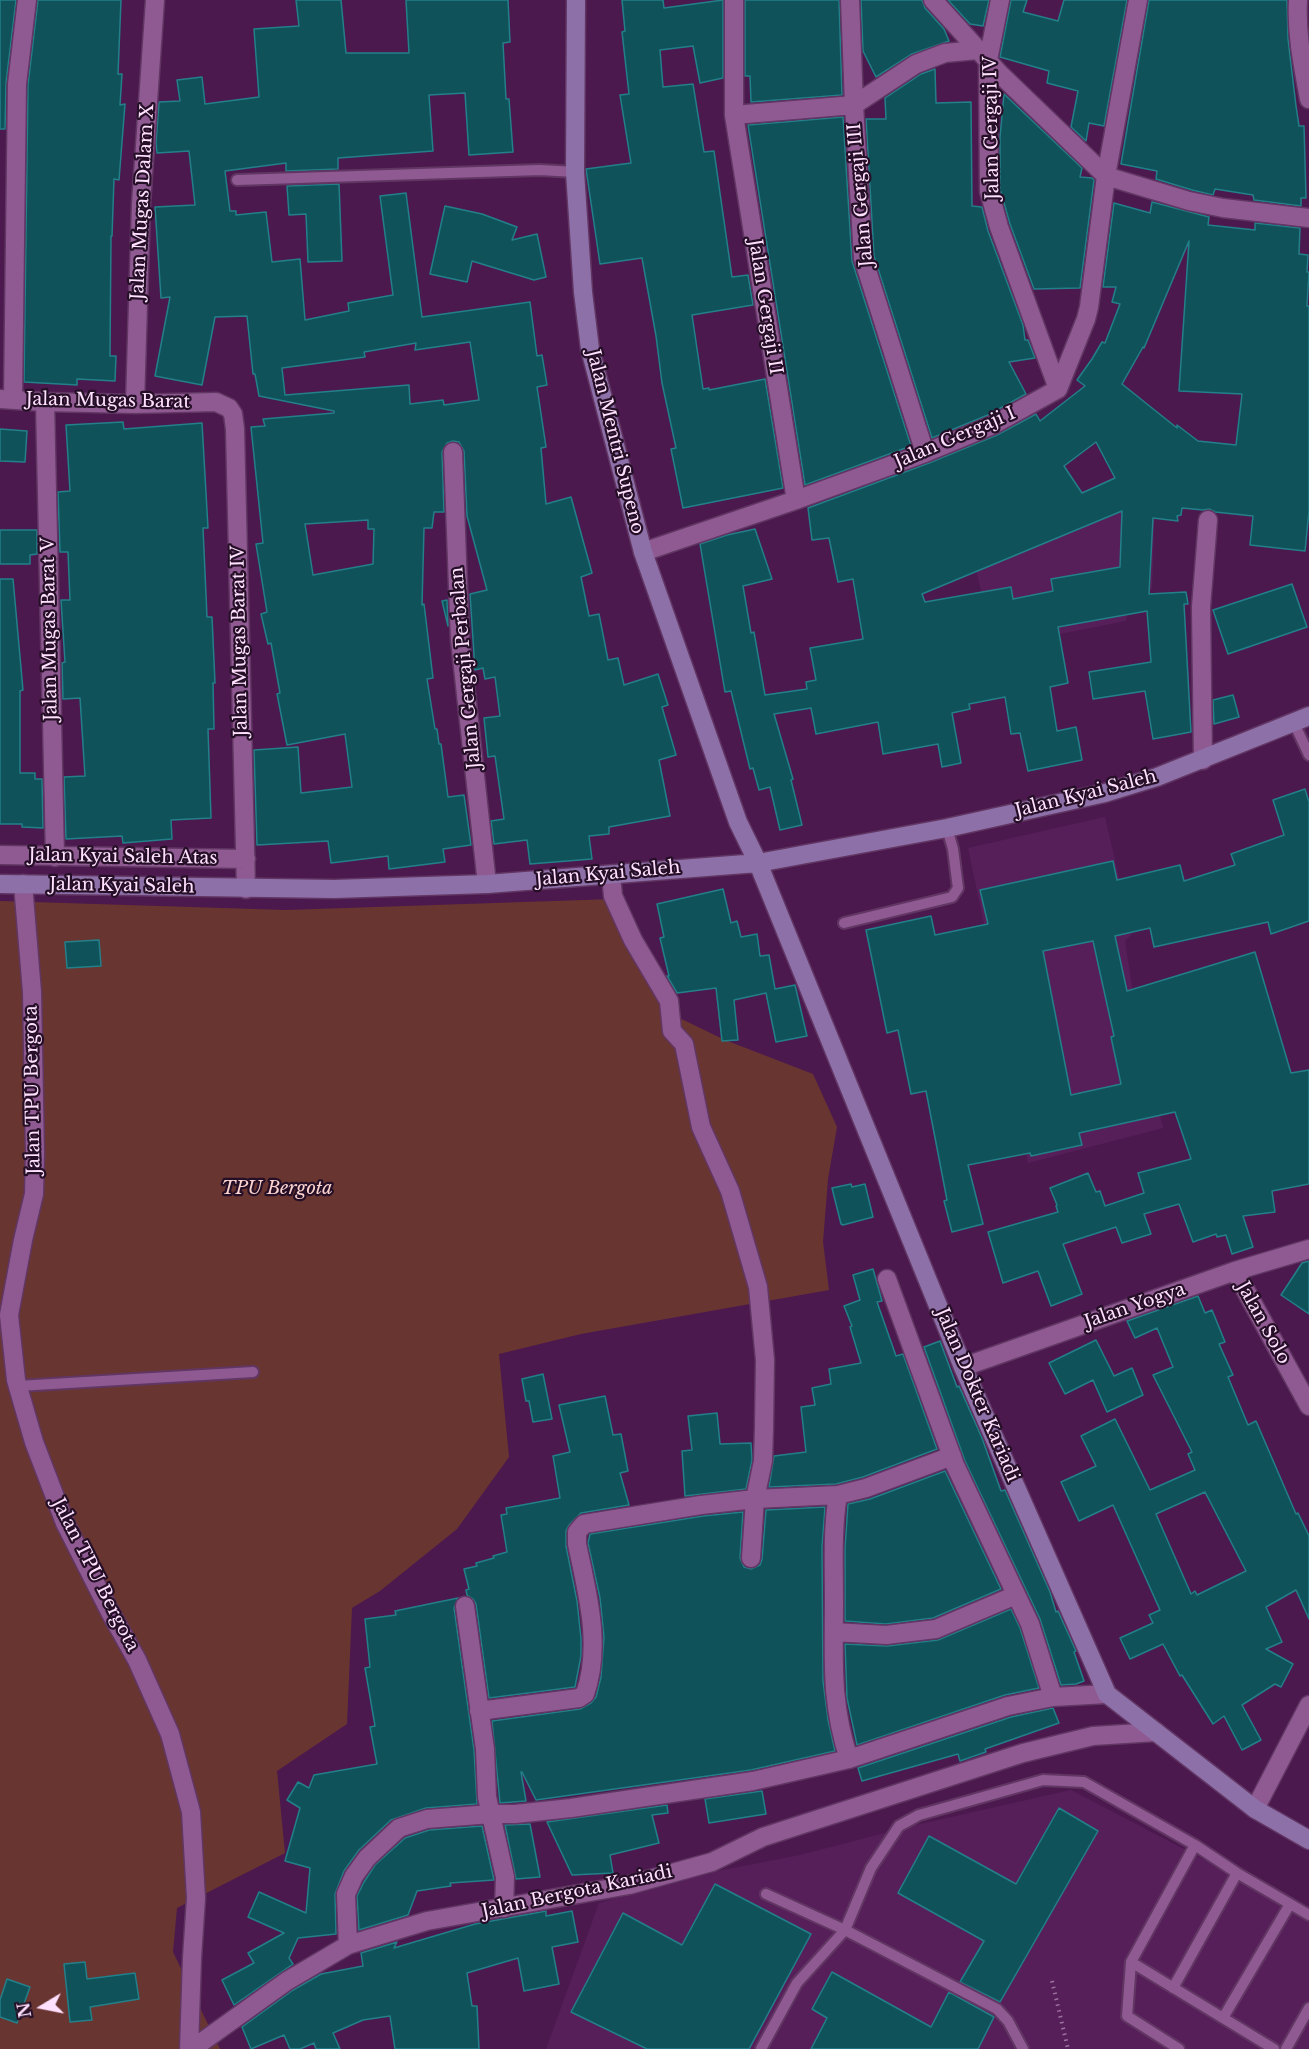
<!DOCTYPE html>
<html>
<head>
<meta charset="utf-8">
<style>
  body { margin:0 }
  #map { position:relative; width:1309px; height:2049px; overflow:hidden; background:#4b194e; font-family:"Libre Baskerville",serif }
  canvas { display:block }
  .north { position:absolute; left:12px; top:1977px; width:60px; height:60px; -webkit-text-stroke:4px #250f26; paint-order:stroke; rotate:260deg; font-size:16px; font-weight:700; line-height:24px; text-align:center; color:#ffe0ff }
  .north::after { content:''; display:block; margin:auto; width:21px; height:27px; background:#ffe0ff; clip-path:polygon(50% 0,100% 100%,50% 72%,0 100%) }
</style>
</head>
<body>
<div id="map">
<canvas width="1309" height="2049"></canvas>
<div class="north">N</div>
</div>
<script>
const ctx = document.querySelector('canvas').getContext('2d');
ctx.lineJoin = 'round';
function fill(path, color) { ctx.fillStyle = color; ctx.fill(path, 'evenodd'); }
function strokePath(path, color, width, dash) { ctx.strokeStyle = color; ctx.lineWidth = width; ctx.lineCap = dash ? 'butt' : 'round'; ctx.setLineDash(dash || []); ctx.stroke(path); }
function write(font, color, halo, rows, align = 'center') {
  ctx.font = font + ' "Libre Baskerville",serif'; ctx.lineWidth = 4.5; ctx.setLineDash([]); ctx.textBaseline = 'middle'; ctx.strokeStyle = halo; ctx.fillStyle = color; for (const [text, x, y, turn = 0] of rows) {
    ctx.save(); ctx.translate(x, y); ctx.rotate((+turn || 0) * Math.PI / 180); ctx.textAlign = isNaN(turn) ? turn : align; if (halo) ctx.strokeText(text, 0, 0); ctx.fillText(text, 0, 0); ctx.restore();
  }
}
const built = new Path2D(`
  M1132,469L1155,498L1152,589L1130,603L1126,621L993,647L970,540L1011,524Z
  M1105,817L1132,934L1125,941L1137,1020L1163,1128L1028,1163L1002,1035L998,990L968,848Z
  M1071,1790L1266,1892L1309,1918V2049H546L599,1903L677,1879L800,1855L916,1825Z`);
const green = new Path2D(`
  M614,899L665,1011L725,1040L813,1074L837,1127L828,1179L823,1242L829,1290L581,1334L499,1354L509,1457L457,1529L380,1591L352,1608L347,1724L277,1771L285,1853L177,1908L173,1952L220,2049H0V901L286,910Z`);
const building = new Path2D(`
  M0,0H16L6,83L5,129H0Z
  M38,0H121L118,74H122L120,105L125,104L119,180L114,179L112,236H111L110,356H116L115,381L77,379V385L24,382L28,85Z
  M296,0H341L346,53H409L406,0H508L510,42L503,43L506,99H509L513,152L469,155L465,93L429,95L433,151L338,158V169L286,171V163L225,171L230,211H236V215L266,212L272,262L300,259L305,320L349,311L348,303L393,295L380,196L406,193L422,317L530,302L537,356L542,355L547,385L537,387L546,447L541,448L546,504L571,497L592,573L581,577L589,616L599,614L608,660L618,658L624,685L658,674L668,705L662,707L676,755L659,760L670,816L609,827V834L589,836L592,859L530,864L527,840L494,844L491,821L504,819L495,756L488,757L484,718L500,716L495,677L485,679L483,668L475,670L470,594L487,590L467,516L464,451L459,442L453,441L447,443L442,452L444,512H434L432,528H424L422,605L424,604L433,678L427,679L435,729H437L439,744H441L448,797L464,795L471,845L443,849L445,862L389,869L388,856L331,863L328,841L257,845L254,750L298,747L301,793L352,787L345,734L287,745L277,694L280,693L271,643L268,644L261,614L267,612L256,544L263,543L251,427L265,426L263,419L334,413V411L259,396L255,374H253L247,316L215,317L202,385L155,376L170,297L161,298L155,207L195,205L189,151L157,153L156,143L159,102L180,101L177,80L202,77L205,104L259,97L254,29L299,26ZM470,342L479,400L444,405L443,400L410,404L409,385L285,395L282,368L365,357L364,352L416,343L415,350ZM368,520V529H374L373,564L313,575L305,524Z
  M622,0H663L664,8L723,0V78L700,83L693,46L660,50L663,87L693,84L704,152L714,151L732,277L748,275L753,305L692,315L703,389L709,388V390L765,379L783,488L683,508L671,449L676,448L662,383L656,336L642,258L600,264L586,169L631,163L620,95L629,94L622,32L625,31Z
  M745,0H839L842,95L751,102L750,76H745Z
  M861,0H922L925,8L944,29L949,41L912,54L876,77L863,51Z
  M948,0H989L983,26L970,24Z
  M1011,0H1027L1023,12L1058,21L1064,0H1127L1104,126L1089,123L1086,141L1071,127L1078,91L1047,83L1049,71L1000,57Z
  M1149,0H1287L1288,39L1296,106L1299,126H1304L1306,198H1301V206L1254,200L1253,195L1215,189L1213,195L1192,190L1156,179L1157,171L1121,164Z
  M935,69L936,103L971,102L972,206L982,207L988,231L1023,325L1025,340H1028L1035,358L1009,362L1026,394L988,415L932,438L874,256L866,119H886L885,98L921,74Z
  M1004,94L1082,168L1080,177L1092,178L1094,180L1080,288L1034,289L1010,224L1000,189V137Z
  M843,117L852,261L911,446L805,485L748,125Z
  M339,184L342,261L308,262L306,214L289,215L287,186Z
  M1152,202L1209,217L1208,225L1255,230V223L1300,228L1299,254L1308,255L1307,272H1309L1307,306H1309V511L1305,551L1250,545L1253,516L1215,512L1209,509L1203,510L1182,508L1181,515L1177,516L1178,521L1153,518L1149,594L1186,592L1188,604H1184L1191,732L1153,739L1145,691L1093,699L1089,672L1151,662L1147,611L1058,627L1068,683L1050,687L1057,731L1076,727L1082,760L1028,771L1020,733L1011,734L1005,697L969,704L970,709L952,713L961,763L942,767L938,744L883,754L878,722L816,734L811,708L774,714L793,779L791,780L802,825L780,830L770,787L759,790L753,768L750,769L731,691L725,692L700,544L727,535L755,529L772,579L743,586L751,633L754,632L765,695L807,689L806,682L816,680L810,648L863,639L853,579L838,582L829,538L812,540L808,508L929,463L997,435L1036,414L1040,421L1085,386L1077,380L1092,359L1102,342L1105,343L1120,304L1112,302L1116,287H1103L1114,203L1150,213ZM1189,241L1179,391L1242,394L1236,445L1198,441L1177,425V428L1122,384L1143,347L1144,348ZM1096,442L1115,478L1082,493L1064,466ZM1122,511L1120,567L1051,579L1053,591L1013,599L1011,587L925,602L922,594Z
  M445,206L482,214L517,227L512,240L537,234L546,277L534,280L472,261L467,282L430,274Z
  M123,422L124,429L202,423L208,528H203L207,617H212L215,683H213L214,729H208L211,818L171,820L172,839L123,843L122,836L66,839L64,777L85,776L80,698L63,699L62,663L65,662L61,600H70L68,552H60L58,492L70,491L66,425Z
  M0,429L27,431L25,462L0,461Z
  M0,530H37V554L30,555V564H0Z
  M0,579H13L23,690L20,691V773H35V779H42L43,828L22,827V824H0Z
  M1292,584L1307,627L1228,654L1213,610Z
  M447,600L448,626L442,601Z
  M1233,695L1239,717L1214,724L1213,700Z
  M1305,789L1309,802V921L1271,934L1268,922L1154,947L1150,928L1115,936L1127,991L1255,952L1291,1073L1309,1070V1184L1272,1191L1275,1212L1243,1216L1253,1247L1232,1254L1226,1235L1217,1237L1216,1234L1193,1242L1179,1204L1144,1214L1151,1234L1122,1243L1116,1227L1063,1244L1082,1294L1051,1306L1038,1271L1003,1283L988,1232L1058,1212L1056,1206L1057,1205L1050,1188L1088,1173L1096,1192L1100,1191L1105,1206L1144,1193L1138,1173L1191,1159L1175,1112L1079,1133L1082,1145L1031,1156L1030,1153L968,1165L983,1224L952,1232L944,1201L947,1200L926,1091L911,1094L898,1030L887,1033L866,930L931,916L935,935L988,924L980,890L1113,861L1117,880L1180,865L1184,881L1235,865L1231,854L1284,835L1273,800ZM1093,941L1114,1036L1111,1037L1121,1084L1071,1095L1043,951Z
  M723,889L731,923L737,921L741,937L757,934L760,956L769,955L775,989L795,985L807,1036L776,1042L766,993L734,1000L738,1040L722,1041L716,988L677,993L667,976H669L660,938L664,937L657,904Z
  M99,940L101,966L67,968L65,942Z
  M851,1184L852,1187L865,1184L873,1217L843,1225L841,1224L832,1188Z
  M1309,1261V1314L1281,1295L1302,1263Z
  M873,1269L882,1301L877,1302L896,1356L903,1354L937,1449L863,1477L836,1484L769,1487L774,1456L806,1452L801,1407L815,1405L812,1388L831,1384L829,1369L861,1363L850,1327L852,1326L844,1306L860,1300L853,1275Z
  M1198,1296L1205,1313L1212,1310L1225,1342L1219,1344L1233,1375L1228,1377L1248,1425L1256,1421L1296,1514L1298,1513L1309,1536V1619L1296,1590L1266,1607L1282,1642L1266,1649L1293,1664L1281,1687L1275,1684L1242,1705L1261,1740L1242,1750L1224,1716L1213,1724L1182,1675L1180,1676L1163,1644L1130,1659L1120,1638L1153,1623L1149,1615L1160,1610L1113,1505L1079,1521L1061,1482L1096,1466L1081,1436L1115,1419L1150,1490L1195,1470L1188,1454L1192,1452L1153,1375L1173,1367L1157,1328L1135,1338L1127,1321ZM1205,1492L1246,1571L1197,1595L1195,1591L1191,1594L1156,1514Z
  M1096,1340L1114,1376L1132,1368L1143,1395L1107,1412L1093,1380L1065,1394L1049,1363Z
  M940,1341L957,1387L959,1386L982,1438L1001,1491L1005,1490L1050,1592L1056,1612L1058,1611L1076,1651L1074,1652L1084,1681L1076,1684L1061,1685L1040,1619L965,1461L924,1347Z
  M543,1374L552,1419L533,1422L529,1401H526L522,1379Z
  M605,1396L613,1435L621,1434L628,1471L620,1473L629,1505L581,1513L569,1525L566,1531V1546L577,1601L581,1638V1656L575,1687L489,1698L476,1604L473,1599L467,1595L466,1590L469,1589L464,1569L477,1566L476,1563L494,1558L493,1556L507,1552L501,1515L507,1514L506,1508L560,1498L553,1456L570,1452L559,1405Z
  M717,1413L720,1444L751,1443L752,1460L746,1489L685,1496L682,1451L692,1450L688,1416Z
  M945,1471L1001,1589L933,1618L886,1624L845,1621V1548L848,1504L870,1499Z
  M825,1507L822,1547L823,1681L828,1720L835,1751L751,1770L536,1800L522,1772H521L526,1801L500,1803L492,1721L580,1709L591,1703L596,1697L601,1677L604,1637L600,1598L588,1543L590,1534L703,1516L743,1512L740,1558L744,1567L751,1569L760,1565L762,1559L766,1510Z
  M458,1598L454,1608L474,1750L477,1804L426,1808L391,1820L359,1850L344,1871L335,1894L336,1934L298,1938L289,1958L293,1964L234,2005L222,1980L254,1963L248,1953L284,1933L248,1917L259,1892L306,1913L310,1868L285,1861L300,1808L287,1800L298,1782L309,1788L314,1775L377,1764L370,1727L375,1726L365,1668L370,1667L365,1619L396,1615L395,1611Z
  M1011,1609L1020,1628L1039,1688L1005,1695L857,1745L847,1698L845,1644L887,1646L938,1640Z
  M1053,1708L1059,1723L985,1749L986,1752L960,1761L958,1754L862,1781L858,1768L1011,1717Z
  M762,1791L766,1814L709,1823L705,1799Z
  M667,1805L668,1813L652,1815L659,1843L610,1855L613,1873L572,1875L547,1822Z
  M1059,1808L1098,1831L1000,2002L960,1982L984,1941L898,1893L929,1836L1016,1884Z
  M530,1824L540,1877L516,1879L505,1825Z
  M482,1826L494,1880L450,1883L451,1886L417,1891L408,1915L359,1930L357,1896L364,1882L375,1865L405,1838L429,1830Z
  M715,1884L811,1934L749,2049H647L571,2012L623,1913L682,1945Z
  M546,1911V1916L572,1911L578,1942L552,1947L559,1984L524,1991L518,1958L467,1973L472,2006H477L479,2049H395L390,2016L363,2020L333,2033L340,2049H316L314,2043L300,2049H290L284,2035L251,2049L242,2027L293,1990L321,1974L363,1966L361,1953L397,1942L394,1948L475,1924Z
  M85,1962L87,1979L135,1973L139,1999L90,2007L92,2020L70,2022L64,1964Z
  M832,1972L931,2027L949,1992L994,2017L978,2049H811L827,2018L812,2009Z
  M7,1979L30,1987L17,2023L0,2017V2000Z`);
const path = new Path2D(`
  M1052,1981L1068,2049`);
const lane = new Path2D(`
  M237,180L540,170L575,172
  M1294,723L1309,755
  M844,923L952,897L958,888L953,849L947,828
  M18,1386L253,1372
  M766,1894L845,1930L997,2009L1008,2021L1023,2049
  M1131,1962L1274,2049
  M1173,1988L1237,1873
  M1223,2018L1290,1904
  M761,2049L797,1983L845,1930L871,1868L899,1826L919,1815L1043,1780L1084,1782L1195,1845L1237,1873L1309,1915
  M1179,2049L1127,2016L1131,1962L1195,1845
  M1286,2049L1309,2008`);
const street = new Path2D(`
  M734,0V115L796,500
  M850,0L854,105L863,258L925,453
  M933,0L999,73L1106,176L1189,201L1223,208L1309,218
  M1000,0L988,60L989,191L999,227L1058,389
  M1298,0C1296,34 1303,66 1309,99
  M734,115L854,105L916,64L945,53L978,50
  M0,399L45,402L135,404L216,402L229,408L233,414L235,429L246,889
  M13,399L17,84L27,0
  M45,402L55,857
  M135,404L141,204L155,0
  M453,452L460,640L487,884
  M643,552L796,500L925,453L993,425L1058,389L1086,319L1089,307L1106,176L1138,0
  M1203,760L1201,607L1208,520
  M0,855L246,859
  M611,875L613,896L633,940L669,1001L672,1031L684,1044L701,1127L730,1191L758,1287L765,1360L764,1428L763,1461L755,1499L751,1558
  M23,884L32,992L35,1153L34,1194L23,1240L9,1315L16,1380L34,1442L65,1523L110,1612L137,1660L170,1734L191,1812L196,1898L192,1958L189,2049
  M1235,1271L1309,1406
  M887,1279L955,1465L1030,1624L1053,1697
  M963,1367L1235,1271L1309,1249
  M838,1495C832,1530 834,1565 834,1600C834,1659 830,1702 849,1759
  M465,1606L485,1749L487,1797L505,1877L504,1908
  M834,1632L886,1635L936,1629L1016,1595
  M479,1711L579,1698L585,1694C602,1645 587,1592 577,1544V1532L584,1524L701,1505L755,1499L838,1495L866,1488L952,1456
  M1255,1809L1309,1705
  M348,1945L346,1894L354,1876L367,1858L399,1828L427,1819L491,1814H515L571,1808L753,1781L849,1759L1008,1706L1053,1697L1107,1694
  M192,2049L287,1981L348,1945L427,1921L629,1885L712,1862L763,1837L1023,1753L1093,1736L1156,1732`);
const secondary = new Path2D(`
  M576,0L575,172L583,292L590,349L643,552L738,822L758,863L963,1367L1107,1694L1255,1809L1309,1840
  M0,884L334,889L487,884L758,863L947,828L1105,793L1157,777L1309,716`);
const streetNames = [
  ["Jalan Gergaji IV",992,128,-91],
  ["Jalan Gergaji III",861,195,-95],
  ["Jalan Mugas Dalam X",143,202,-87],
  ["Jalan Gergaji II",765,307,81],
  ["Jalan Mugas Barat",108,401,1],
  ["Jalan Gergaji I",955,438,-23],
  ["Jalan Mentri Supeno",615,442,76],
  ["Jalan Mugas Barat V",50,629,-91],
  ["Jalan Mugas Barat IV",240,641,-91],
  ["Jalan Gergaji Perbalan",466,668,-95],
  ["Jalan Kyai Saleh",1086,794,-14],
  ["Jalan Kyai Saleh Atas",123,857,1],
  ["Jalan Kyai Saleh",608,874,-5],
  ["Jalan Kyai Saleh",122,886,1],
  ["Jalan TPU Bergota",33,1090,-91],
  ["Jalan Yogya",1135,1306,-19],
  ["Jalan Solo",1263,1323,61],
  ["Jalan Dokter Kariadi",977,1395,67],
  ["Jalan TPU Bergota",95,1575,63],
  ["Jalan Bergota Kariadi",577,1892,-12]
];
const parkNames = [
  ["TPU Bergota",277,1189]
];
fill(built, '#571f5a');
fill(green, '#693531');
fill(building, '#105259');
strokePath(building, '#23808a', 1.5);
strokePath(lane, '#613663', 14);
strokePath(street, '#613663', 21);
strokePath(secondary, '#613663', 21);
strokePath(path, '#9b729d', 4, [1.5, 4.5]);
strokePath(lane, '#8f5a92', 10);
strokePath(street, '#8f5a92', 18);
strokePath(secondary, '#8e70a9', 18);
write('18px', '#ffe0ff', '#250f26', streetNames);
write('italic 18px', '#fdd4d0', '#250f26', parkNames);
</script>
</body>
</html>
